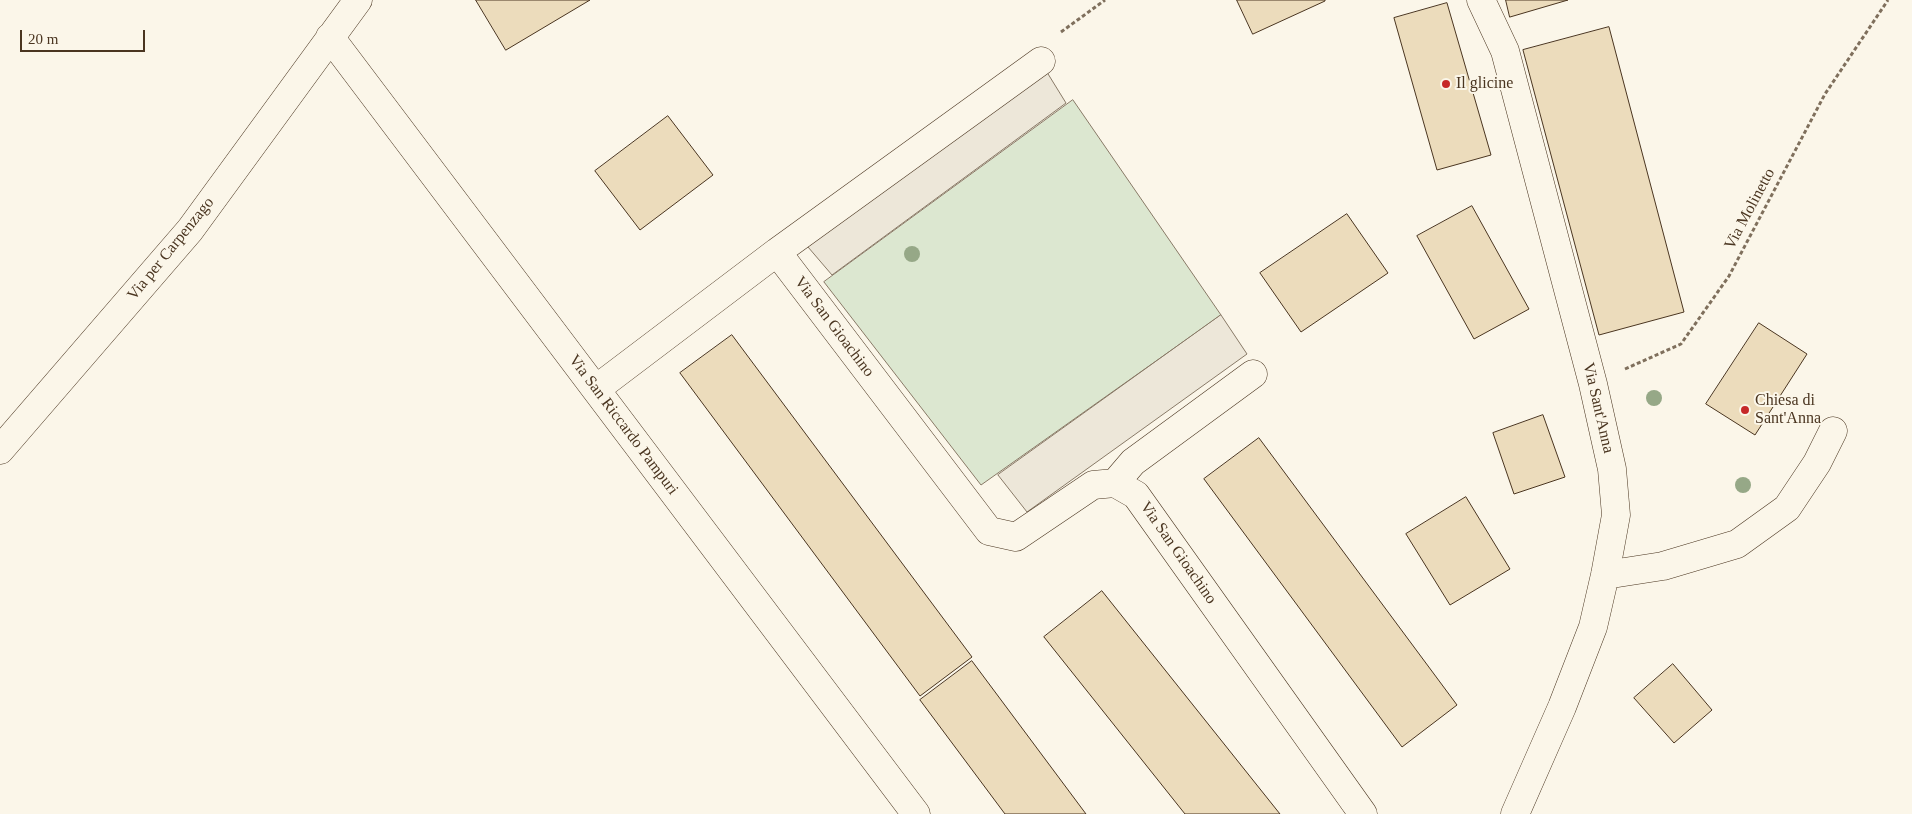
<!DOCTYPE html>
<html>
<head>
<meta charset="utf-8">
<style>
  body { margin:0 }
  #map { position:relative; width:1912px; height:814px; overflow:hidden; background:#fbf6e9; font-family:Georgia,serif }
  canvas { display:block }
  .scale { position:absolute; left:20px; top:30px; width:125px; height:22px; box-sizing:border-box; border:2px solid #4a3520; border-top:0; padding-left:6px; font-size:15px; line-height:18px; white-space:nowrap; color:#4a3520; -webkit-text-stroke:4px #fbf6e9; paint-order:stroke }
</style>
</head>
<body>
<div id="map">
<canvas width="1912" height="814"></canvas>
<div class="scale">20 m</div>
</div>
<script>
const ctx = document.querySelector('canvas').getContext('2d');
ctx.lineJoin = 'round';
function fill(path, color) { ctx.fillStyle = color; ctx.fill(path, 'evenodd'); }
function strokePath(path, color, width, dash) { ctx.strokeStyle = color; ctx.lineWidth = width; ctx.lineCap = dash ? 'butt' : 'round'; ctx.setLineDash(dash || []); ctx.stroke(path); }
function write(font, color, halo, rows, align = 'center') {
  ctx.font = font + ' Georgia,serif'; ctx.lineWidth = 4; ctx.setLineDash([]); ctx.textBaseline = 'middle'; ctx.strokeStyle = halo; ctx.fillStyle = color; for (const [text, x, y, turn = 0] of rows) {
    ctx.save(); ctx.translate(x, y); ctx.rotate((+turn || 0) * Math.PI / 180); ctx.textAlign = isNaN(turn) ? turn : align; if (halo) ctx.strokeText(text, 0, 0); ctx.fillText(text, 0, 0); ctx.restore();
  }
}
const green = new Path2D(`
  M1073,100L1221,315L981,485L824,282Z`);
const parking = new Path2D(`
  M1045,69L1066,103L832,275L808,247Z
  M1221,315L1247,354L1027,512L998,475Z`);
const building = new Path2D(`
  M476,0H590L506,50Z
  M1237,0H1325V1L1253,34Z
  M1506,0H1568L1510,17Z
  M1447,3L1491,155L1437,170L1394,18Z
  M1609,27L1684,312L1599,335L1523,50Z
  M668,116L713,175L640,230L595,171Z
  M1472,206L1529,309L1474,339L1417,236Z
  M1347,214L1388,273L1301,332L1260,273Z
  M1759,323L1807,354L1755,435L1706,404Z
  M732,335L972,657L920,696L680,373Z
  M1543,415L1565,477L1514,494L1493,433Z
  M1259,438L1457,705L1402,747L1204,479Z
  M1466,497L1510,569L1450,605L1406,534Z
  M1102,591L1280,814H1185L1044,637Z
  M972,661L1086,814H1005L920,700Z
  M1673,664L1712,710L1674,743L1634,698Z`);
const path = new Path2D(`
  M1061,32L1105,0
  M1625,369L1681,344L1729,276L1825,94L1888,0`);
const minor = new Path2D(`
  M1481,0L1505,51L1593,384L1612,469L1616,515L1605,575L1593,627L1562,707L1515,814
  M330,37L916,814
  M777,252L1041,61
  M596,389L777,252L989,531L1016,537L1093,485L1115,483L1136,495L1363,814
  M0,450L190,230L358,0
  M1115,483L1133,462L1253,374
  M1605,575L1663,566L1737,544L1787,508L1817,463L1833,431`);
const trees = [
  [912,254],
  [1654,398],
  [1743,485]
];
const markers = [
  [1446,84,5,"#c62828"],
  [1745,410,5,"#c62828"]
];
const poiNames = [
  ["Il glicine",1456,84],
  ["Chiesa di",1755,401],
  ["Sant'Anna",1755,419]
];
const streetNames = [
  ["Via Molinetto",1750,209,-62],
  ["Via per Carpenzago",171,249,-51],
  ["Via San Gioachino",834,327,53],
  ["Via Sant'Anna",1598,408,77],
  ["Via San Riccardo Pampuri",623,425,53],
  ["Via San Gioachino",1178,553,55]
];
fill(green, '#dce7d0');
strokePath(green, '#887966', 1);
fill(parking, '#ede7d9');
strokePath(parking, '#887966', 1);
fill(building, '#ecdcbc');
strokePath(building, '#4a3520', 1);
strokePath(minor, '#4a3520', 29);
strokePath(path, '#7f6f5c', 3, [4, 2.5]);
strokePath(minor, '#fbf6e9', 28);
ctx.fillStyle = '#96a887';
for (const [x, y] of trees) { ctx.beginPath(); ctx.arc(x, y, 8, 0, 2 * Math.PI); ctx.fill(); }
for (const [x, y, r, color] of markers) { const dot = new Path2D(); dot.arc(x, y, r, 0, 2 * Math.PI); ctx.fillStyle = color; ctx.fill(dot); strokePath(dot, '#fbf6e9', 2); }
write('16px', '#4a3520', '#fbf6e9', poiNames, 'left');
write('16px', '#4a3520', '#fbf6e9', streetNames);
</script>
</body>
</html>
